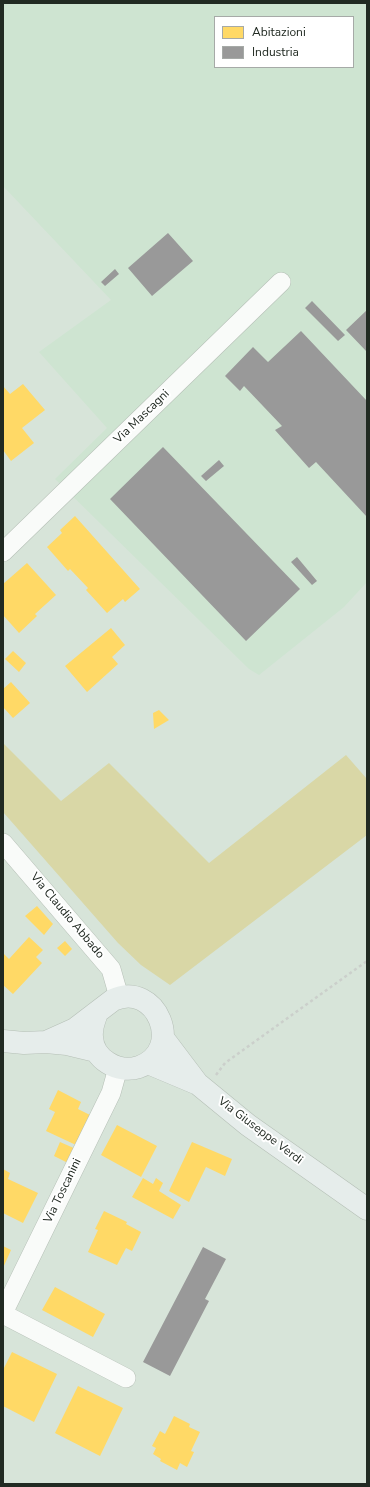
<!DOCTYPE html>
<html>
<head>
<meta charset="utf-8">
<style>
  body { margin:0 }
  #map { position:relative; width:370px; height:1487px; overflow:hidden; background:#d7e4d9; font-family:"Nunito Sans",sans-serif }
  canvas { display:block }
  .frame { position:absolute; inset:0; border:4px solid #212a22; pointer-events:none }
  .legend { position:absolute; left:214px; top:16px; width:140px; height:52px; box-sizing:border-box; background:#fff; border:1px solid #a6aaa7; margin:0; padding:5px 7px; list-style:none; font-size:12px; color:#212a22 }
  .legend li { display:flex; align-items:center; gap:8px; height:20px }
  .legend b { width:20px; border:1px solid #a6aaa7 }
</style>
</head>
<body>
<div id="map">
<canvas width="370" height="1487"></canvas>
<div class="frame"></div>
<ul class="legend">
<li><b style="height:11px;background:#ffd966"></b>Abitazioni</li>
<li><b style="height:11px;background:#999"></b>Industria</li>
</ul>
</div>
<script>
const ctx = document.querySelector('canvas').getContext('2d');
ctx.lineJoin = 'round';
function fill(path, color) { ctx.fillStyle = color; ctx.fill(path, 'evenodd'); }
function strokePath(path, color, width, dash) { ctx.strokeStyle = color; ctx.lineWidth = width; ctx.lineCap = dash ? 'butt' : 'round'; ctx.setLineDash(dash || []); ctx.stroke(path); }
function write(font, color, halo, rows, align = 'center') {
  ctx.font = font + ' "Nunito Sans",sans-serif'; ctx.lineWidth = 4; ctx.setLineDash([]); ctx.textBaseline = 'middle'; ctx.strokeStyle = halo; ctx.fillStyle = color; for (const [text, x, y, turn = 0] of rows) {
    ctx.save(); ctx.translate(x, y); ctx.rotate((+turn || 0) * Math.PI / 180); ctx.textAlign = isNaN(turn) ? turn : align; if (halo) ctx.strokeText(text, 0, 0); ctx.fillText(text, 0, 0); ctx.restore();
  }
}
const built = new Path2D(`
  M3,3H367V582L344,607L259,675L249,669L55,479L107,428L39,352L111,300L3,186ZM215,17H353V67H215Z`);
const green = new Path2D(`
  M3,743L61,801L109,763L209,863L346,755L367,779V835L170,985L141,965L118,943L3,812Z`);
const homes = new Path2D(`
  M23,384L45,410L22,428L34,443L11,461L3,450V386L10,394Z
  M75,516L140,589L125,602L123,599L107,613L86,590L88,588L70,569L68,571L47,547L62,533L60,530Z
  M27,563L56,595L35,614L37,616L19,633L3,615V584Z
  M111,628L125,645L112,657L118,664L87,692L65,666Z
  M13,651L26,663L19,672L5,659Z
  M11,682L30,703L13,718L3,707V689Z
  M159,710L169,720L154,729L153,713Z
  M37,906L53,924L44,935L25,916Z
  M29,937L43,950L36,957L42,963L13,994L3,985V953L9,959Z
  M65,941L72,949L65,956L57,948Z
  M58,1090L81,1102L78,1109L90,1115L76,1145L46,1131L55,1112L49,1109Z
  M117,1125L157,1146L141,1177L101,1155Z
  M60,1142L76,1149L68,1163L54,1156Z
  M192,1142L232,1159L225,1176L206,1167L189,1202L169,1191Z
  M3,1169L10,1173L8,1179L38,1193L23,1223L3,1213Z
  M143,1178L153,1184L156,1178L163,1183L159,1191L181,1205L173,1219L132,1197Z
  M104,1211L127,1222L126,1224L141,1232L132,1251L126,1248L117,1265L88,1252L98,1230L95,1229Z
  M3,1246L11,1250L3,1268Z
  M55,1287L105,1314L93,1337L42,1310Z
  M12,1352L57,1374L34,1422L3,1406V1370Z
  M78,1386L123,1408L100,1456L55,1433Z
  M174,1416L190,1424L189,1427L200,1432L191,1451L194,1452L187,1467L180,1463L177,1470L160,1461L161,1459L153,1454L156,1448L152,1446L160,1431L165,1434Z`);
const industry = new Path2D(`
  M168,233L193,261L152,296L128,268Z
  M115,269L119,274L105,286L101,282Z
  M312,301L345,335L338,341L305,308Z
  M367,310V352L346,330Z
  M301,331L367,401V517L316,462L309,468L275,430L282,426L244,386L240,391L225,376L253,347L268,362Z
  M163,447L300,589L246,641L110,499Z
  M219,460L224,466L206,481L201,476Z
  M297,557L317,581L312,585L291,562Z
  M203,1247L226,1259L205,1299L209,1301L170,1376L143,1362Z`);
const path = new Path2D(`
  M216,1075L225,1063L367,961`);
const street = new Path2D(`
  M3,552L281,282
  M3,843L111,969L119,997
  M3,1313L111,1093L118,1068
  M3,1314L126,1378`);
const secondary = new Path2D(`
  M163,1038L197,1083
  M3,1041L24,1043L46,1042L67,1044L96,1051
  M46,1042L75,1029L113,1000C156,980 186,1050 139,1067C118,1074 93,1059 92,1037C91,1028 94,1021 97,1013
  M148,1063L198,1084L248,1125L367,1209`);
const streetNames = [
  ["Via Mascagni",142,417,-44],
  ["Via Claudio Abbado",67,916,50],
  ["Via Giuseppe Verdi",260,1131,37],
  ["Via Toscanini",63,1191,-64]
];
fill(built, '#cee4d1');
fill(green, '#d9d7a6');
fill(homes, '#ffd966');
fill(industry, '#999');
strokePath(street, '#b5bfb6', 20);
strokePath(secondary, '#b5bfb6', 23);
strokePath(path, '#cbcfcb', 2.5, [3, 3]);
strokePath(street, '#f9fbf9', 19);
strokePath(secondary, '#e6edeb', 22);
write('12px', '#212a22', '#fff', streetNames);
</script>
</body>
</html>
